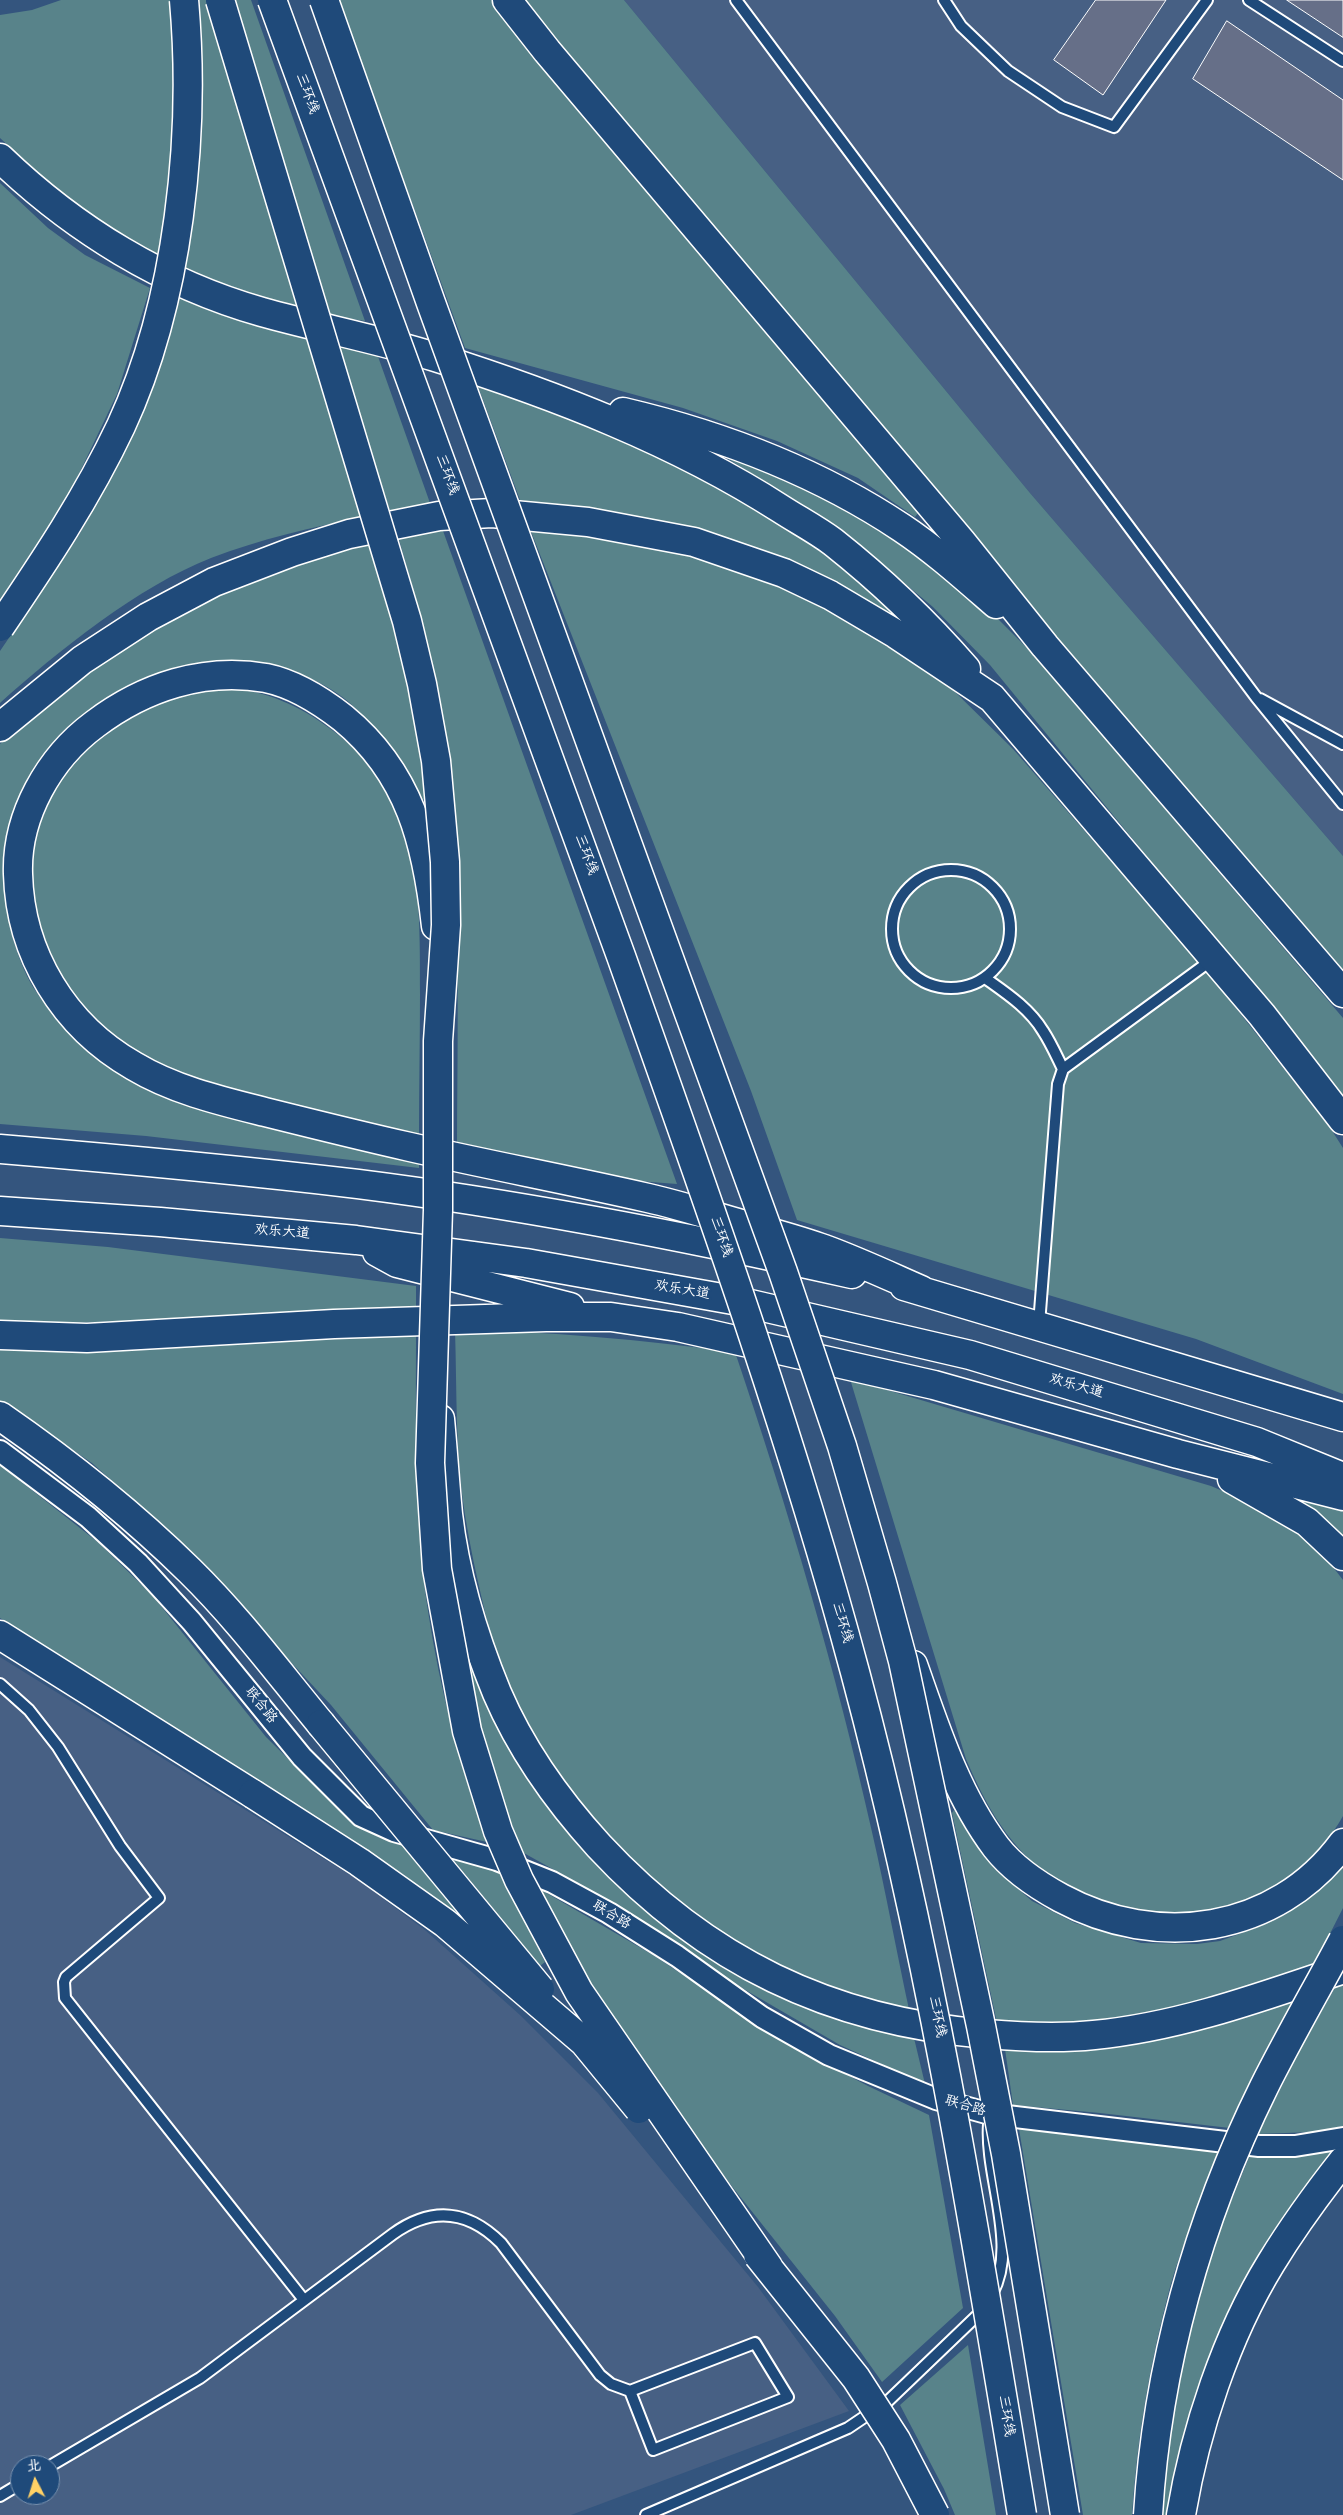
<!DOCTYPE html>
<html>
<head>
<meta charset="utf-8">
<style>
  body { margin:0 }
  #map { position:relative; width:1343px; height:2515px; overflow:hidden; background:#34557e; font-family:Kalam,"LXGW WenKai TC",sans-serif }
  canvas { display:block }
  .north { position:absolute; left:10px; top:2455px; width:50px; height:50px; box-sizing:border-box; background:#1f4a7a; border:1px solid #7992af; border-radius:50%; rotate:355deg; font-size:14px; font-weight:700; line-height:20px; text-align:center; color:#fff }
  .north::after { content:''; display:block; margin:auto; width:18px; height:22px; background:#ffd166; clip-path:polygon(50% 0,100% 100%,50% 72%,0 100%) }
</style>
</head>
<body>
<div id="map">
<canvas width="1343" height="2515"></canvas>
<div class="north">北</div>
</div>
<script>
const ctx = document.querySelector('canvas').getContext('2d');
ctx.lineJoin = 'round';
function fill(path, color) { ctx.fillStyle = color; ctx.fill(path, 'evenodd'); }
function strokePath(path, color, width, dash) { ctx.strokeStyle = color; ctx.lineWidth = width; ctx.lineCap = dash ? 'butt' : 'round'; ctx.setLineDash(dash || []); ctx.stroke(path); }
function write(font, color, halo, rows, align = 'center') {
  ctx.font = font + ' Kalam,"LXGW WenKai TC",sans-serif'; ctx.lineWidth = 4.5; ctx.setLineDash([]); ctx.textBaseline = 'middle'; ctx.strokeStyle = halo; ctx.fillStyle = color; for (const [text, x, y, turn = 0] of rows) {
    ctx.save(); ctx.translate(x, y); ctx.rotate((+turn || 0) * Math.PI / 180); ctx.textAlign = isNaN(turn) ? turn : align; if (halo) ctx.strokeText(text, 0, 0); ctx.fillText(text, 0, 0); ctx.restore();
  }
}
const built = new Path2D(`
  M624,0H1343V856L1030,493Z
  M0,1657L358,1880L425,1930L520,2015L598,2093L758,2287L849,2411L571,2515H0ZM20,2465H50V2495H20Z`);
const green = new Path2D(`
  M61,0H172L174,131L166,205L158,256L88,219L0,138V15L32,10Z
  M198,0H206L298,309L184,271L195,193L201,103Z
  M233,0H251L365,321L331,316Z
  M338,0H496L922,508L915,517L858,478L777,441L683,408L465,348Z
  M521,0H624L1030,493L1343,856V970L1113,704Z
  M0,183L48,228L85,255L150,288L117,394L66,501L0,605Z
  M175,296L307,337L361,517C311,528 260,539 211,558C139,586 58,651 0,703V651L79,535L124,450Z
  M336,342L375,348L430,503L390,511Z
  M476,381L600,425L765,511L840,566L898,617L895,620L583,511L520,500Z
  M717,452L818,490L938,567L980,601L1032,653L1343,1018V1100L1318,1065L990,665L933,607L832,523Z
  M528,524L577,529L706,559L753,575L821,606L894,646L947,684L1013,749L1205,969L1329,1126L1343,1148V1394L1196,1339L797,1220L751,1091Z
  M442,528L677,1184L638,1181L457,1142C458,1000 461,857 441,716C433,655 415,595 398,536Z
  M370,544L406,670L427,799L420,800C400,761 384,735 351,704C322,678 275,662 237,662C205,662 178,668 148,680C138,683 127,686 118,691C29,741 0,839 13,939C18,955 24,972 33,987C48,1011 67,1030 89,1048L419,1157V1168L146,1136L0,1124V744L47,698L145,632L214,595L308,560Z
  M225,687C266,691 299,705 332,730C365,755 392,788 405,829C421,881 420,939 420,994C420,1040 419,1087 419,1134L229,1091L158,1066L111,1035L88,1016L51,964L34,908L30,869L34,841L53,790L87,746L128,715L177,694Z
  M0,1238L108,1247L416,1286V1309L73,1323L0,1320Z
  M455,1330C550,1331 642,1340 735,1352C788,1509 836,1670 872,1832C886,1893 897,1954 910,2014C884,2006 858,1997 833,1988C820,1984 806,1981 794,1975C669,1912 551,1803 501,1669C493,1650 489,1629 484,1608C477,1578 470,1547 465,1515C455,1455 457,1392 455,1330Z
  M416,1331C416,1424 414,1519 428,1611C440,1690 460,1767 487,1842L433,1830L331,1705L166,1529L92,1463L0,1401V1348Z
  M850,1379L1211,1486C1264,1509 1308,1532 1343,1580V1816C1320,1857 1275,1894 1230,1907C1169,1924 1092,1909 1042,1870C1005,1841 984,1801 966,1759Z
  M0,1465L99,1543L153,1596L266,1737L346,1816L378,1837L408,1848L469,1921L466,1925L403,1874L0,1618Z
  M1285,1489L1343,1511V1541L1284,1494Z
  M465,1658L470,1660L514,1755L533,1786L553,1811L654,1913L914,2038L925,2084L840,2045L711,1970L585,1887L522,1852L485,1752Z
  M954,1810L994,1868L1032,1901L1075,1923L1141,1943L1197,1944L1220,1941L1261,1926L1286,1914L1310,1896L1343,1863V1908L1313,1967L1222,1999L1094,2027L997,2023L952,1813Z
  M452,1858L500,1872L545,1962L540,1966Z
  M538,1888L653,1955L780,2039L868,2086L929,2115L963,2308L882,2382L835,2316L734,2189L666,2099L590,1985Z
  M1343,1978V2126L1313,2132L1258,2134L1300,2049L1340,1979Z
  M1302,1989L1230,2128L1100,2113L1013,2105L1004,2042Z
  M1019,2129L1221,2152C1203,2197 1183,2241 1170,2287C1150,2363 1137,2437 1132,2515H1083Z
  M1339,2149L1273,2238L1170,2515H1162L1171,2415L1199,2292L1212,2248L1250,2155L1292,2157Z
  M968,2345L996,2515H955L944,2489L900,2405Z`);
const building = new Path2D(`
  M1096,0H1166L1103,95L1054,60Z
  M1287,0H1343V37Z
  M1227,21L1343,100V180L1193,79Z`);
const lane = new Path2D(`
  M736,0L1256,697L1343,804
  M944,0L961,26L1008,71L1062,107L1114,127L1207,0
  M1249,0L1343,61
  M1260,699L1343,744
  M892 929a59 59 0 1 1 118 0a59 59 0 1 1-118 0Z
  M985,978C1006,993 1029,1008 1043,1031C1051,1043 1057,1057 1063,1069
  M1039,1324L1058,1084L1063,1069L1213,959
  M0,1684L29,1710L58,1747L120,1846L159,1898L66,1977L64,1982L65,1998L304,2300
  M989,2124C985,2177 1019,2245 992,2294
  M50,2466L200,2378L393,2234C432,2206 468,2210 501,2243L600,2375L611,2384L630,2391L755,2343L788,2397L653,2450L630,2391
  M0,2496L20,2484
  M646,2515L848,2428L888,2401L984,2309`);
const street = new Path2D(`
  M0,1451L88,1517L138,1563L192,1622L302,1757L361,1816L394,1831L497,1860L552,1882L609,1913L677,1956L762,2017L829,2055L936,2099L990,2114L1259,2146H1295L1343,2138`);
const highway = new Path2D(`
  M507,0L547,51L961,541L1045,646L1343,993
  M0,158C74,229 163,284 262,312C319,328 378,339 435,357C555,395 675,441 781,509C798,520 817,530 833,542C881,580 926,623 966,669
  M623,412C721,435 818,472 902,528C935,550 966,578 996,604
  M0,727L82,660L148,617L214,582L292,552L349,534L439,516L492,513L588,522L694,542L784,573L830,595L896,634L992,698L1262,1015L1343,1120
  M436,926C427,844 410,773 343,718C320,700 295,684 266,678C204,667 144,687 95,724C49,758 16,816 18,874C20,954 64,1026 134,1066C174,1090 221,1101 265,1112C313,1124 361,1136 410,1147C489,1165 569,1180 648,1198C679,1205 710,1215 741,1224C768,1232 797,1239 824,1249C857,1261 889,1276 921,1290
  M0,1149C120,1159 239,1170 358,1184C524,1205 689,1237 852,1274
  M0,1211L160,1222L356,1240L526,1263L733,1300L970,1355L1257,1442L1343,1477
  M377,1252L397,1263L570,1307
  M904,1286L1343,1417
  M0,1335L87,1338L334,1324L546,1317H611L678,1327L934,1385L1178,1454L1343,1496
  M0,1416C68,1463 131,1513 190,1571C238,1618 278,1672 321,1724
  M440,1419C443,1451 445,1483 448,1514C455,1574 474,1637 497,1693C521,1749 558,1801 599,1846C706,1961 830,2021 986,2034C1022,2037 1058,2039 1094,2035C1179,2027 1261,1997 1341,1970
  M1232,1479L1307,1522L1343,1556
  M0,1635L253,1794
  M913,1665C935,1727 956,1794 996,1847C1013,1869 1037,1885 1061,1898C1157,1950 1276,1934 1343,1843
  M1181,2515C1195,2431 1226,2336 1271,2263C1293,2227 1317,2194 1343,2161`);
const highwayBridge = new Path2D(`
  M220,0L407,621L422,684L436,761L445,862L446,925L438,1041V1210L430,1463L437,1569L467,1731L498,1831L519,1880L579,1992L769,2268
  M272,0C388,319 507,637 621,956C705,1193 790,1429 855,1672C930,1951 975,2230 1022,2515
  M324,0L431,303L783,1272L842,1446L882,1583L903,1661L981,2026L1006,2154L1065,2515
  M0,627C44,562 87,498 121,426C179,301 196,136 184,0
  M321,1724L540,1989
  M253,1794L359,1862L445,1923L584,2042L639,2109
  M758,2255L856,2378L896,2440L935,2515
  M1148,2515C1157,2367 1198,2220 1264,2087C1289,2037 1317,1989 1343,1940`);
const streetNames = [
  ["三环线",306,94,70],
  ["三环线",446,475,70],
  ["三环线",585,855,70],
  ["欢乐大道",282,1233,5],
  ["三环线",720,1237,71],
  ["欢乐大道",682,1291,10],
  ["欢乐大道",1076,1387,16],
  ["三环线",841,1623,74],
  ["联合路",260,1706,51],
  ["联合路",611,1916,31],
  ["三环线",936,2017,79],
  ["联合路",965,2107,16],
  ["三环线",1005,2416,81]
];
fill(built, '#476084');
fill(green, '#58838a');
fill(building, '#666f88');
strokePath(building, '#fff', 1);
strokePath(lane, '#fff', 14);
strokePath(street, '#fff', 24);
strokePath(highway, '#fff', 31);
strokePath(lane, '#1f4a7a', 10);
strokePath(street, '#1f4a7a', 20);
strokePath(highway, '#1f4a7a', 28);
strokePath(highwayBridge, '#fff', 31, []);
strokePath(highwayBridge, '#1f4a7a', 28);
write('14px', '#fff', '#1f4a7a', streetNames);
</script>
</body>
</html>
